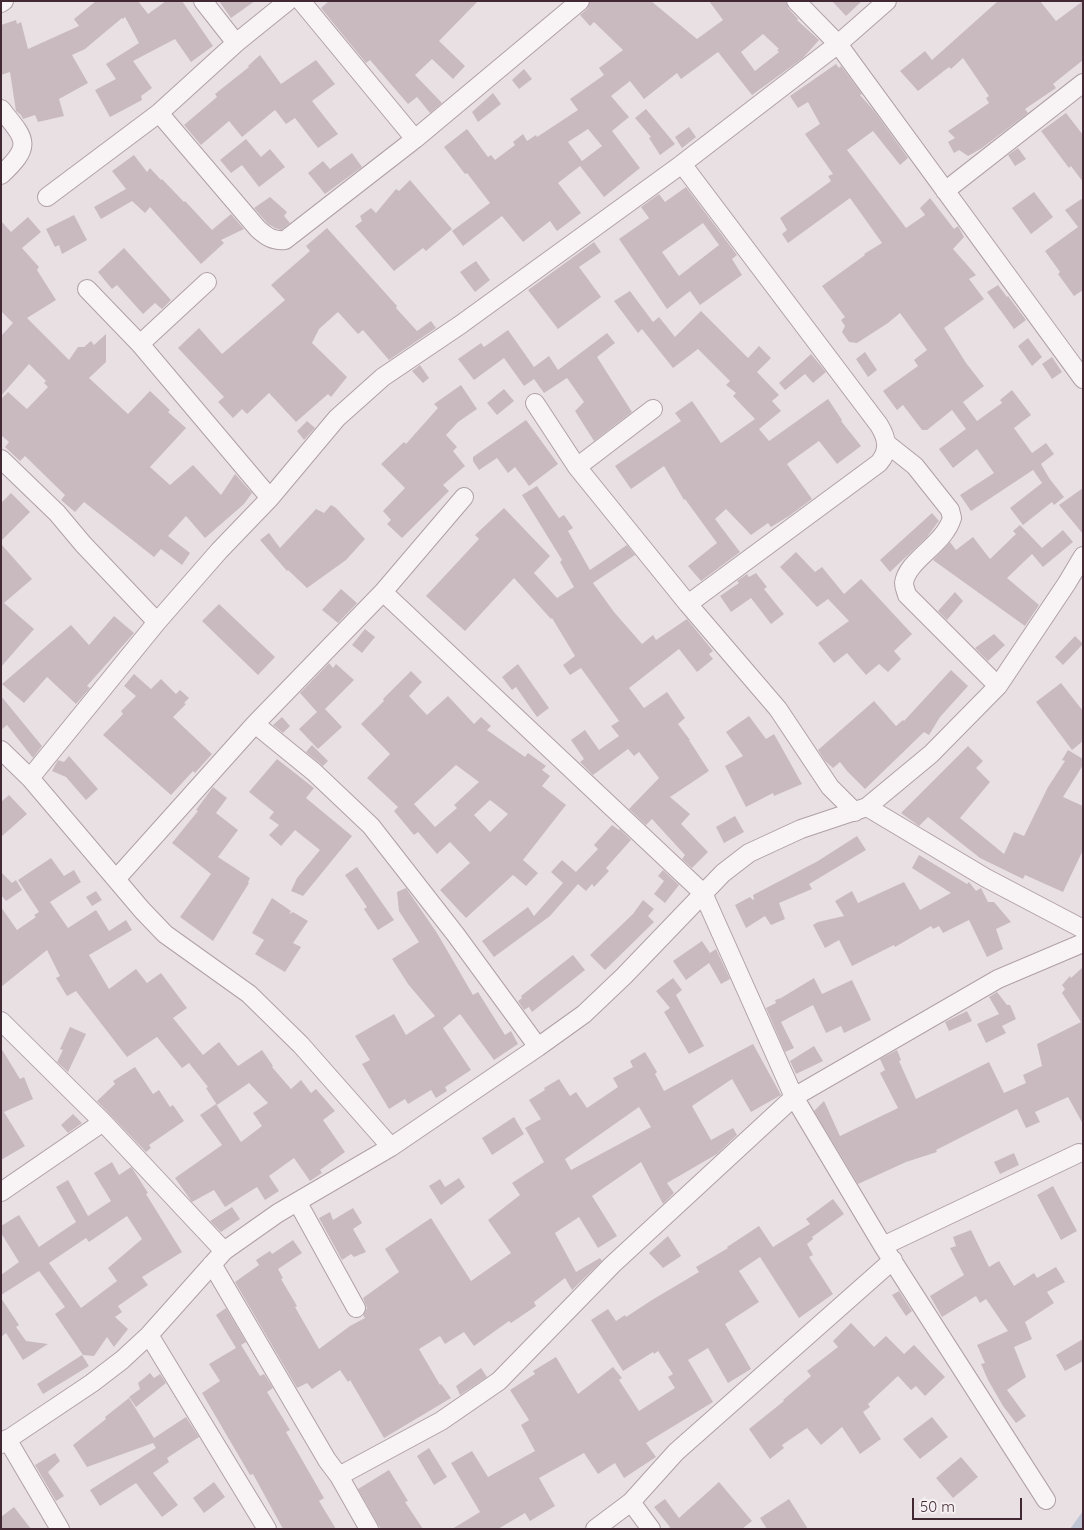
<!DOCTYPE html>
<html>
<head>
<meta charset="utf-8">
<style>
  body { margin:0 }
  #map { position:relative; width:1084px; height:1530px; overflow:hidden; background:#e9e0e4; font-family:Quicksand,sans-serif }
  canvas { display:block }
  .frame { position:absolute; inset:0; border:2px solid #412832; pointer-events:none }
  .scale { position:absolute; left:912px; top:1498px; width:110px; height:22px; box-sizing:border-box; border:2px solid #412832; border-top:0; padding-left:6px; font-size:15px; line-height:18px; white-space:nowrap; color:#412832; -webkit-text-stroke:4px #f7f0f3; paint-order:stroke }
</style>
</head>
<body>
<div id="map">
<canvas width="1084" height="1530"></canvas>
<div class="frame"></div>
<div class="scale">50 m</div>
</div>
<script>
const ctx = document.querySelector('canvas').getContext('2d');
ctx.lineJoin = 'round';
function fill(path, color) { ctx.fillStyle = color; ctx.fill(path, 'evenodd'); }
function strokePath(path, color, width, dash) { ctx.strokeStyle = color; ctx.lineWidth = width; ctx.lineCap = dash ? 'butt' : 'round'; ctx.setLineDash(dash || []); ctx.stroke(path); }
const green = new Path2D(`
  M1083,1511V1529H1070Z`);
const building = new Path2D(`
  M96,1H138L148,14L166,1H182L213,46L191,62L175,39L133,61L152,88L141,96L142,100L110,117L95,90L116,79L106,64L139,43L125,17L123,19L122,18L85,49L72,55L88,83L59,99L64,116L38,122L35,115L23,119L21,115L16,111L10,72L1,75V25L16,20L17,24L21,22L28,49L79,26L74,19Z
  M219,1H255L231,18Z
  M329,1H478L439,41L465,66L453,79L432,59L415,75L442,103L430,113L417,97L408,104L370,60L366,63L321,8Z
  M590,1H651L697,39L723,20L709,1H786L788,8L798,19L797,20L819,40L803,58L752,95L718,52L681,79L677,73L644,99L630,81L611,96L629,117L612,131L640,168L604,197L580,166L558,183L581,213L557,231L550,221L523,242L502,216L463,246L452,231L490,203L467,173L465,174L444,147L467,129L488,157L491,155L495,160L515,145L513,142L523,134L527,141L536,135L537,137L578,110L570,99L604,75L599,68L623,50L594,22L590,26L580,15L587,9ZM763,34L779,49L777,50L779,52L755,71L741,52ZM588,129L602,146L582,161L568,142Z
  M832,1H862L846,16Z
  M998,1H1040L1056,21L1083,1V60L1053,84L1056,88L1025,109L1028,113L982,148L968,156L959,150L954,153L948,142L955,138L948,131L989,103L986,98L989,96L963,58L951,69L949,67L918,91L900,71L925,51L932,60Z
  M260,55L281,84L316,60L335,84L312,101L338,134L318,148L295,118L286,124L275,110L242,137L229,121L201,145L184,125L217,97L215,94L249,67L248,66Z
  M836,64L839,68L841,66L862,94L860,95L875,112L908,158L900,165L873,131L847,150L906,228L925,215L920,208L930,198L954,229L958,226L964,237L953,249L976,275L969,279L984,299L944,328L966,363L984,386L963,402L977,421L1002,403L1000,400L1012,390L1031,415L1014,428L1032,453L1046,443L1054,454L1041,464L1049,478L1064,497L1054,505L1052,502L1023,525L1010,508L1042,483L1033,470L971,511L960,495L994,473L977,449L953,468L939,449L966,429L952,410L927,430H922L903,405L897,410L883,391L918,366L914,360L927,350L900,313L888,323L857,343L849,342L842,332L845,326L841,320L845,317L822,286L865,255L864,254L882,243L850,198L788,243L782,234L787,230L780,218L831,181L828,176L833,174L805,134L820,124L808,102L798,108L790,96Z
  M524,69L532,79L519,89L512,80Z
  M493,93L501,104L478,122L472,112Z
  M646,109L675,144L660,155L649,138L651,137L635,118Z
  M1066,113L1083,135V182L1071,166L1069,168L1041,131Z
  M689,127L696,137L682,148L675,137Z
  M246,139L261,157L270,149L285,167L259,187L242,165L231,173L220,160Z
  M1018,148L1026,159L1015,166L1008,155Z
  M352,153L362,167L325,194L308,173L323,161L330,169Z
  M134,155L147,172L150,168L161,180L162,179L184,202L185,201L212,230L231,214L244,229L221,240L224,243L201,264L150,207L145,213L132,201L101,219L94,207L126,189L112,171Z
  M410,180L452,229L426,251L423,248L394,271L355,226L362,221L360,216L371,208L376,213L396,189L399,191Z
  M686,187L737,255L732,259L742,275L700,305L690,291L667,309L619,239L649,218L641,207L659,194L665,202ZM703,223L719,245L679,276L662,252Z
  M1034,192L1053,217L1031,234L1012,208Z
  M270,197L287,212L284,216L290,223L281,230L275,228L268,224L254,208Z
  M1083,198V290L1074,296L1058,274L1060,272L1045,251L1078,227L1065,210Z
  M74,215L87,240L62,254L59,245L55,247L46,229Z
  M28,217L41,232L22,248L39,267L37,270L56,300L27,318L69,360L78,347H84L91,341L94,345L106,334V362L89,378L128,414L150,391L170,410L168,412L186,428L150,467L170,485L193,465L221,495L235,474L252,493L244,504L205,538L186,516L168,536L190,553L182,565L161,549L154,557L84,502L75,512L61,500L65,495L25,456L20,461L5,447L9,442L1,435V399L8,392L27,409L48,387L44,383L46,381L29,364L1,396V336L13,323L1,311V221L11,232Z
  M327,228L397,306L396,308L417,331L431,321L436,328L389,360L363,330L358,334L338,312L319,329L312,343L347,377L331,397L328,394L296,422L269,393L247,414L242,409L233,418L218,402L224,397L178,348L199,328L222,354L285,300L271,285L310,251L306,246Z
  M594,242L601,252L579,267L601,297L558,329L528,290Z
  M124,248L171,300L162,309L155,303L143,314L117,285L112,289L98,272Z
  M476,261L490,280L475,292L460,272Z
  M998,285L1007,297L1008,296L1026,320L1014,329L987,292Z
  M630,291L653,322L659,317L675,337L701,311L748,358L759,346L771,358L757,372L779,395L772,401L781,411L759,429L769,441L828,399L842,420L841,421L861,446L837,464L819,441L787,464L812,499L789,516L771,527L768,523L751,535L726,509L715,519L740,552L701,581L688,566L717,543L685,499L684,500L664,466L631,489L615,466L681,421L675,413L692,401L721,443L755,419L733,396L736,393L726,385L730,381L698,349L673,368L642,329L638,333L614,301Z
  M508,330L534,367L549,356L558,370L607,333L615,343L597,357L632,412L594,441L575,411L584,402L567,378L544,393L534,379L524,386L504,358L474,380L458,359L481,343L484,347Z
  M1028,338L1042,357L1032,366L1018,346Z
  M865,352L877,370L868,377L856,359Z
  M811,354L826,372L813,383L805,374L785,390L779,383Z
  M1052,357L1062,372L1052,379L1042,364Z
  M420,365L429,378L423,383L412,371Z
  M461,385L477,409L458,422L446,435L457,447L453,451L465,466L443,485L449,491L402,538L387,524L391,520L383,511L405,488L381,464L404,442L406,444L438,408L434,404Z
  M504,389L514,401L497,415L487,403Z
  M526,420L558,464L529,486L515,467L508,473L497,458L479,470L473,461V457Z
  M307,421L315,428L304,440L297,431Z
  M537,486L559,518L564,515L573,528L568,531L590,570L627,545L635,555L593,583L614,612L642,644L653,635L656,640L687,619L713,651L709,654L713,659L697,672L679,649L629,688L644,708L667,692L685,718L678,724L690,740H689L709,771L670,797L690,814L681,824L708,852L692,868L682,859L685,855L652,819L646,825L629,809L659,778L639,752L634,756L628,749L593,775L580,762L584,759L571,740L585,730L599,750L619,736L611,726L619,721L581,668L570,675L563,665L575,656L552,618L551,619L514,578L465,631L426,596L479,539L475,535L504,508L550,556L534,573L557,598L574,587L560,562L562,560L522,495Z
  M1083,488V534L1059,505Z
  M11,493L30,512L1,541V503Z
  M331,505L336,508L365,539L346,560L307,588L288,570L287,571L260,540L269,533L280,548L316,509L324,513Z
  M932,513L939,521L938,522L927,537L890,572L880,560Z
  M1020,525L1042,548L1063,530L1073,542L1043,567L1032,554L1007,578L1039,605L1025,626L933,560L950,542L956,550L973,537L990,559L1016,534L1013,531Z
  M1,544L32,579L4,603L34,629L1,667Z
  M796,552L815,572L822,567L844,594L861,579L912,634L894,651L901,659L888,672L879,664L866,675L847,653L834,663L818,643L849,621L828,599L817,607L780,567Z
  M756,573L767,587L764,589L784,614L771,624L751,598L731,612L720,596L739,583L737,581L747,574L749,577Z
  M341,589L357,603L338,623L322,610Z
  M955,592L963,601L947,620L938,611Z
  M219,604L275,657L258,675L202,621Z
  M114,616L134,633L87,686L90,688L76,704L47,677L24,703L2,684L71,625L89,645Z
  M365,629L375,637L362,653L352,645Z
  M994,634L1005,645L988,661L975,648Z
  M1075,636L1083,644L1063,665L1055,657Z
  M329,663L333,668L336,664L354,680L325,709L342,727L318,749L299,729L317,712L300,693Z
  M518,664L549,708L537,717L516,687L512,690L502,677Z
  M951,670L968,686L940,717L929,735L924,732L865,789L847,771L840,762L833,768L825,761L818,750L874,701L896,726L903,720L904,721Z
  M411,671L422,682L409,696L427,715L448,696L474,724L481,717L491,726L487,730L525,757L528,753L546,766L542,770L550,776L542,786L566,805L523,860L538,873L526,886L513,875L466,918L440,890L470,863L450,842L437,854L418,832L414,835L394,811L398,807L367,778L390,754L361,724L384,701L383,699ZM456,765L479,782L454,805L457,808L435,827L414,804ZM490,800L508,814L490,832L474,815Z
  M134,674L151,689L161,679L176,694L180,690L189,698L184,703L186,704L173,717L212,754L195,773L193,771L171,795L103,735L123,714L121,711L136,696L124,686Z
  M1061,683L1083,711V741L1072,750L1036,702Z
  M1,696L42,746L33,758L7,725L1,730Z
  M749,716L766,739L774,734L802,784L774,796L773,793L746,807L725,766L743,756L726,732Z
  M282,717L290,726L283,733L273,725Z
  M312,745L328,761L323,766L306,752Z
  M968,746L983,761L976,768L990,782L960,818L1004,854L1014,832L1024,836L1048,787L1065,761L1062,760L1068,750L1083,759V765L1063,797L1083,806V850L1063,892L1025,875L1023,879L980,858L928,817L919,826L901,813Z
  M69,756L98,789L86,800L66,777L52,771L58,760L64,762Z
  M277,759L314,788L306,798L352,836L303,896L291,891L297,878L320,850L295,830L281,846L269,835L279,825L269,818L274,812L249,792Z
  M213,787L227,798L216,813L238,830L218,857L250,878L248,882L249,883L213,941L180,917L211,874L172,843L198,811L196,810Z
  M9,795L27,814L1,837V802Z
  M735,816L744,832L724,843L716,827Z
  M612,825L619,830L620,829L631,840L606,868L609,871L594,887L592,884L586,891L578,884L550,916L494,957L482,941L528,907L534,916L563,883L551,872L562,860L576,872L598,849L594,845Z
  M857,836L866,850L809,884L812,889L779,903L785,919L771,925L765,916L746,928L735,905L750,897L753,900L754,899L753,895L818,861Z
  M919,855L967,884L969,882L976,891L981,888L988,902H994L1011,922L996,929L1003,949L987,957L969,920L943,933L939,926L933,929L931,926L895,947L894,945L852,966L839,940L825,948L813,925L818,922L844,916L835,901L852,891L858,903L904,882L920,910L951,893L912,868Z
  M51,858L64,876L74,870L81,882L50,902L68,928L96,910L109,931L126,920L132,930L89,955L109,989L136,969L147,983L161,973L187,1008L173,1018L203,1055L219,1042L238,1066L262,1050L273,1066L272,1067L291,1089L301,1080L311,1093L316,1089L335,1111L323,1120L345,1152L320,1170L322,1173L310,1181L294,1158L269,1176L279,1191L265,1200L257,1187L225,1207L214,1190L192,1202L175,1178L222,1145L200,1115L216,1104L241,1142L262,1126L253,1113L268,1103L249,1083L217,1105L206,1088L208,1087L189,1063L182,1068L157,1037L127,1057L76,991L67,996L56,978L60,976L47,950L1,987V907L17,930L36,917L34,915L39,912L18,880Z
  M357,867L394,920L378,930L364,909L367,907L345,875Z
  M663,870L679,885L665,903L654,894L664,881L658,876Z
  M1,872L12,883L16,880L22,890L6,901L1,895Z
  M406,888L437,933L473,995L478,992L505,1035L511,1031L518,1044L494,1060L460,1014L443,1028L471,1070L445,1087L447,1091L436,1098L431,1090L408,1104L405,1099L389,1109L362,1064L370,1060L355,1036L394,1014L406,1035L435,1016L408,984L392,959L419,942L399,911L397,892Z
  M96,891L102,900L92,906L86,897Z
  M272,898L291,911L289,914L293,912L308,921L293,943L301,947L285,972L255,954L264,940L252,933Z
  M643,900L654,909L648,916L654,922L605,970L590,955L633,914Z
  M702,941L710,953L716,949L730,979L721,984L709,963L686,980L673,961Z
  M573,955L585,970L532,1012L529,1007L524,1010L518,1001L522,998L521,996Z
  M1083,967V1124L1068,1097L1035,1112L1040,1122L1026,1128L1017,1109L936,1150L937,1152L906,1162L858,1184L814,1111L824,1101L840,1136L898,1108L880,1073L885,1070L880,1059L897,1050L901,1060L899,1061L916,1099L989,1062L1004,1093L1026,1083L1023,1075L1042,1066L1037,1044L1081,1022L1062,993L1065,989L1062,985L1070,976L1071,978Z
  M673,978L682,990L676,995L704,1046L689,1054L664,1012L670,1008L656,991Z
  M814,978L822,994L852,980L871,1020L844,1033L841,1026L826,1033L813,1005L781,1022L794,1048L785,1052L766,1008L776,1003L775,1000L781,998Z
  M997,992L1007,1005H1010L1016,1019L1002,1026L1006,1033L986,1043L977,1024L999,1014L989,997Z
  M967,1011L972,1021L949,1031L945,1022Z
  M70,1027L86,1034L68,1072L57,1062L63,1050L60,1049Z
  M753,1044L781,1095L751,1112L732,1079L692,1106L711,1140L733,1128L737,1135L717,1154L667,1183L674,1193L663,1204L641,1162L592,1196L617,1236L598,1248L579,1217L555,1233L576,1272L600,1258L602,1261L572,1290L565,1278L534,1302L536,1306L511,1323L509,1321L474,1346L464,1332L445,1344L440,1336L419,1349L440,1385L441,1384L451,1398L384,1438L350,1380L348,1382L340,1370L312,1389L307,1383L297,1388L235,1282L259,1265L256,1260L270,1251L272,1254L293,1240L302,1253L278,1269L283,1278L281,1279L297,1306L295,1307L319,1349L350,1326L365,1318L363,1315L367,1308L363,1298L399,1272L385,1249L431,1218L471,1281L511,1253L488,1220L520,1195L512,1183L544,1162L525,1128L541,1119L529,1100L545,1090L544,1088L559,1079L570,1096L576,1092L587,1108L618,1087L613,1078L633,1067L630,1061L645,1052L657,1072L655,1074L664,1091ZM639,1107L651,1127L571,1170L565,1159Z
  M814,1046L823,1061L796,1074L790,1061Z
  M1,1048L20,1079L24,1077L33,1099L4,1112L25,1146L1,1160Z
  M135,1067L153,1094L159,1090L170,1107L173,1105L184,1121L149,1145L151,1148L146,1152L97,1101L115,1084L113,1081Z
  M73,1114L82,1123L68,1133L61,1125Z
  M514,1117L524,1134L492,1155L482,1138Z
  M1014,1153L1019,1165L1000,1174L994,1162Z
  M112,1162L119,1175L131,1167L132,1168L148,1193L146,1194L182,1252L142,1277L148,1285L118,1306L122,1312L115,1317L128,1329L114,1347L107,1337L94,1356L83,1355L55,1314L65,1307L39,1271L1,1295V1275L19,1262L1,1233V1226L19,1215L39,1247L76,1222L56,1187L68,1180L88,1216L111,1201L94,1173ZM127,1216L142,1239L108,1268L117,1281L81,1308L49,1263L86,1238L89,1242Z
  M459,1178L465,1187L441,1205L429,1186L440,1179L445,1187Z
  M1053,1186L1077,1231L1061,1240L1037,1195Z
  M833,1199L844,1214L812,1237L813,1239L807,1244L813,1255L809,1257L833,1294L799,1318L760,1257L739,1271L759,1302L725,1324L751,1369L728,1383L708,1348L688,1360L713,1402L646,1443L656,1457L624,1478L615,1463L598,1474L584,1453L539,1478L555,1506L530,1521L525,1513L498,1529H452L480,1512L451,1463L472,1451L488,1477L535,1451L521,1425L529,1420L510,1390L535,1374L533,1371L556,1357L578,1394L613,1367L622,1378L619,1380L639,1411L675,1388L668,1377L673,1374L658,1351L654,1354L653,1352L623,1371L591,1320L608,1309L616,1321L625,1315L626,1317L652,1300L699,1272L696,1267L728,1248L727,1247L759,1226L773,1247L810,1224L806,1219Z
  M232,1207L240,1219L221,1232L210,1221Z
  M353,1208L362,1223L353,1229L366,1252L354,1257L351,1254L342,1260L319,1218L330,1212L333,1220Z
  M971,1230L989,1267L999,1261L1014,1286L1034,1273L1037,1278L1056,1267L1065,1282L1047,1292L1054,1303L1025,1322L1032,1339L1014,1347L1026,1377L1007,1390L1026,1416L1016,1423L1003,1406L988,1380L981,1364L985,1363L977,1345L1008,1331L986,1299L980,1303L976,1296L942,1317L930,1296L964,1275L950,1248L956,1246L953,1237Z
  M668,1236L681,1256L663,1268L649,1253Z
  M899,1291L912,1311L906,1316L892,1295Z
  M1,1298L19,1325L16,1327L26,1341L48,1344L23,1360L6,1333L1,1337Z
  M226,1308L246,1342L241,1345L260,1376L264,1374L273,1388L267,1392L290,1430L286,1432L324,1498L319,1501L336,1529H283L253,1474L250,1475L202,1393L220,1381L209,1364L236,1348L216,1315Z
  M851,1323L874,1347L886,1336L904,1354L914,1345L945,1377L925,1396L916,1386L911,1390L898,1376L868,1404L870,1407L863,1412L881,1439L860,1454L842,1427L821,1445L807,1428L782,1445L784,1448L770,1459L749,1429L784,1401L783,1400L811,1376L807,1371L838,1347L833,1341Z
  M1083,1339V1361L1065,1371L1056,1355Z
  M82,1355L89,1366L43,1394L37,1384Z
  M481,1368L487,1377L460,1395L456,1386Z
  M150,1373L154,1378L160,1374L166,1383L136,1407L129,1397L140,1389L138,1383Z
  M129,1398L154,1438L186,1417L199,1437L167,1458L169,1462L153,1473L178,1505L162,1517L136,1483L100,1506L90,1490L156,1448L153,1443L87,1467L73,1445L106,1419L105,1417Z
  M932,1417L948,1437L920,1459L903,1439Z
  M429,1448L447,1477L434,1485L417,1456Z
  M55,1453L60,1461L48,1472L64,1496L56,1501L35,1465Z
  M961,1457L978,1477L953,1498L936,1478Z
  M389,1470L408,1501L405,1502L423,1529H381L379,1526L358,1489Z
  M214,1482L225,1497L204,1513L193,1498Z
  M719,1482L752,1521L742,1529H668L670,1527L654,1507L665,1499L679,1518Z
  M789,1499L808,1529H767L760,1518Z
  M14,1507L31,1529H1V1517Z`);
const street = new Path2D(`
  M203,1L236,43
  M301,1L415,139
  M796,1L838,44L1083,379
  M1,3L4,1
  M1,109C26,140 33,145 1,175
  M159,113L258,229C267,237 273,241 285,240L415,139L580,1
  M682,164L879,425C887,438 890,450 879,463L688,604
  M945,191L1083,83
  M47,197L159,113L236,43L288,1
  M87,289L140,344L270,498
  M140,344L207,282
  M535,403L577,467L688,604L778,709L830,787L855,812
  M886,443L915,466L950,510L952,518C944,545 907,560 904,583C904,587 906,591 907,595L998,686
  M1,459L57,513L83,544L157,622
  M577,467L653,409
  M383,592L703,893L794,1097L883,1246L1046,1500
  M255,724L314,772L371,826L456,935L538,1047
  M1,750L30,778L142,910L165,934L249,994L301,1045L391,1147
  M30,778L157,622L219,551L270,498L337,418L383,377L460,325L682,164L838,44L887,1
  M867,807L986,878L1083,929
  M117,878L255,724L383,592L464,497
  M1,1021L103,1122
  M1,1192L103,1122L224,1251
  M298,1203L356,1308
  M883,1246L1079,1153
  M212,1264L327,1460L339,1476L369,1529
  M149,1335L267,1529
  M7,1439L60,1529
  M1,1444L92,1383L122,1360L149,1335L224,1251L278,1213L391,1147L538,1047L584,1014L624,976L723,873L749,853L801,829L867,807L931,754L998,686L1067,583L1083,556
  M339,1476L441,1421L499,1381L612,1265L794,1097L998,979L1083,943
  M631,1502L651,1529
  M595,1529L631,1502L676,1452L893,1260`);
fill(green, '#c1c6d4');
fill(building, '#c9bac0');
strokePath(street, '#b0a1a7', 20);
strokePath(street, '#f8f3f5', 18);
</script>
</body>
</html>
